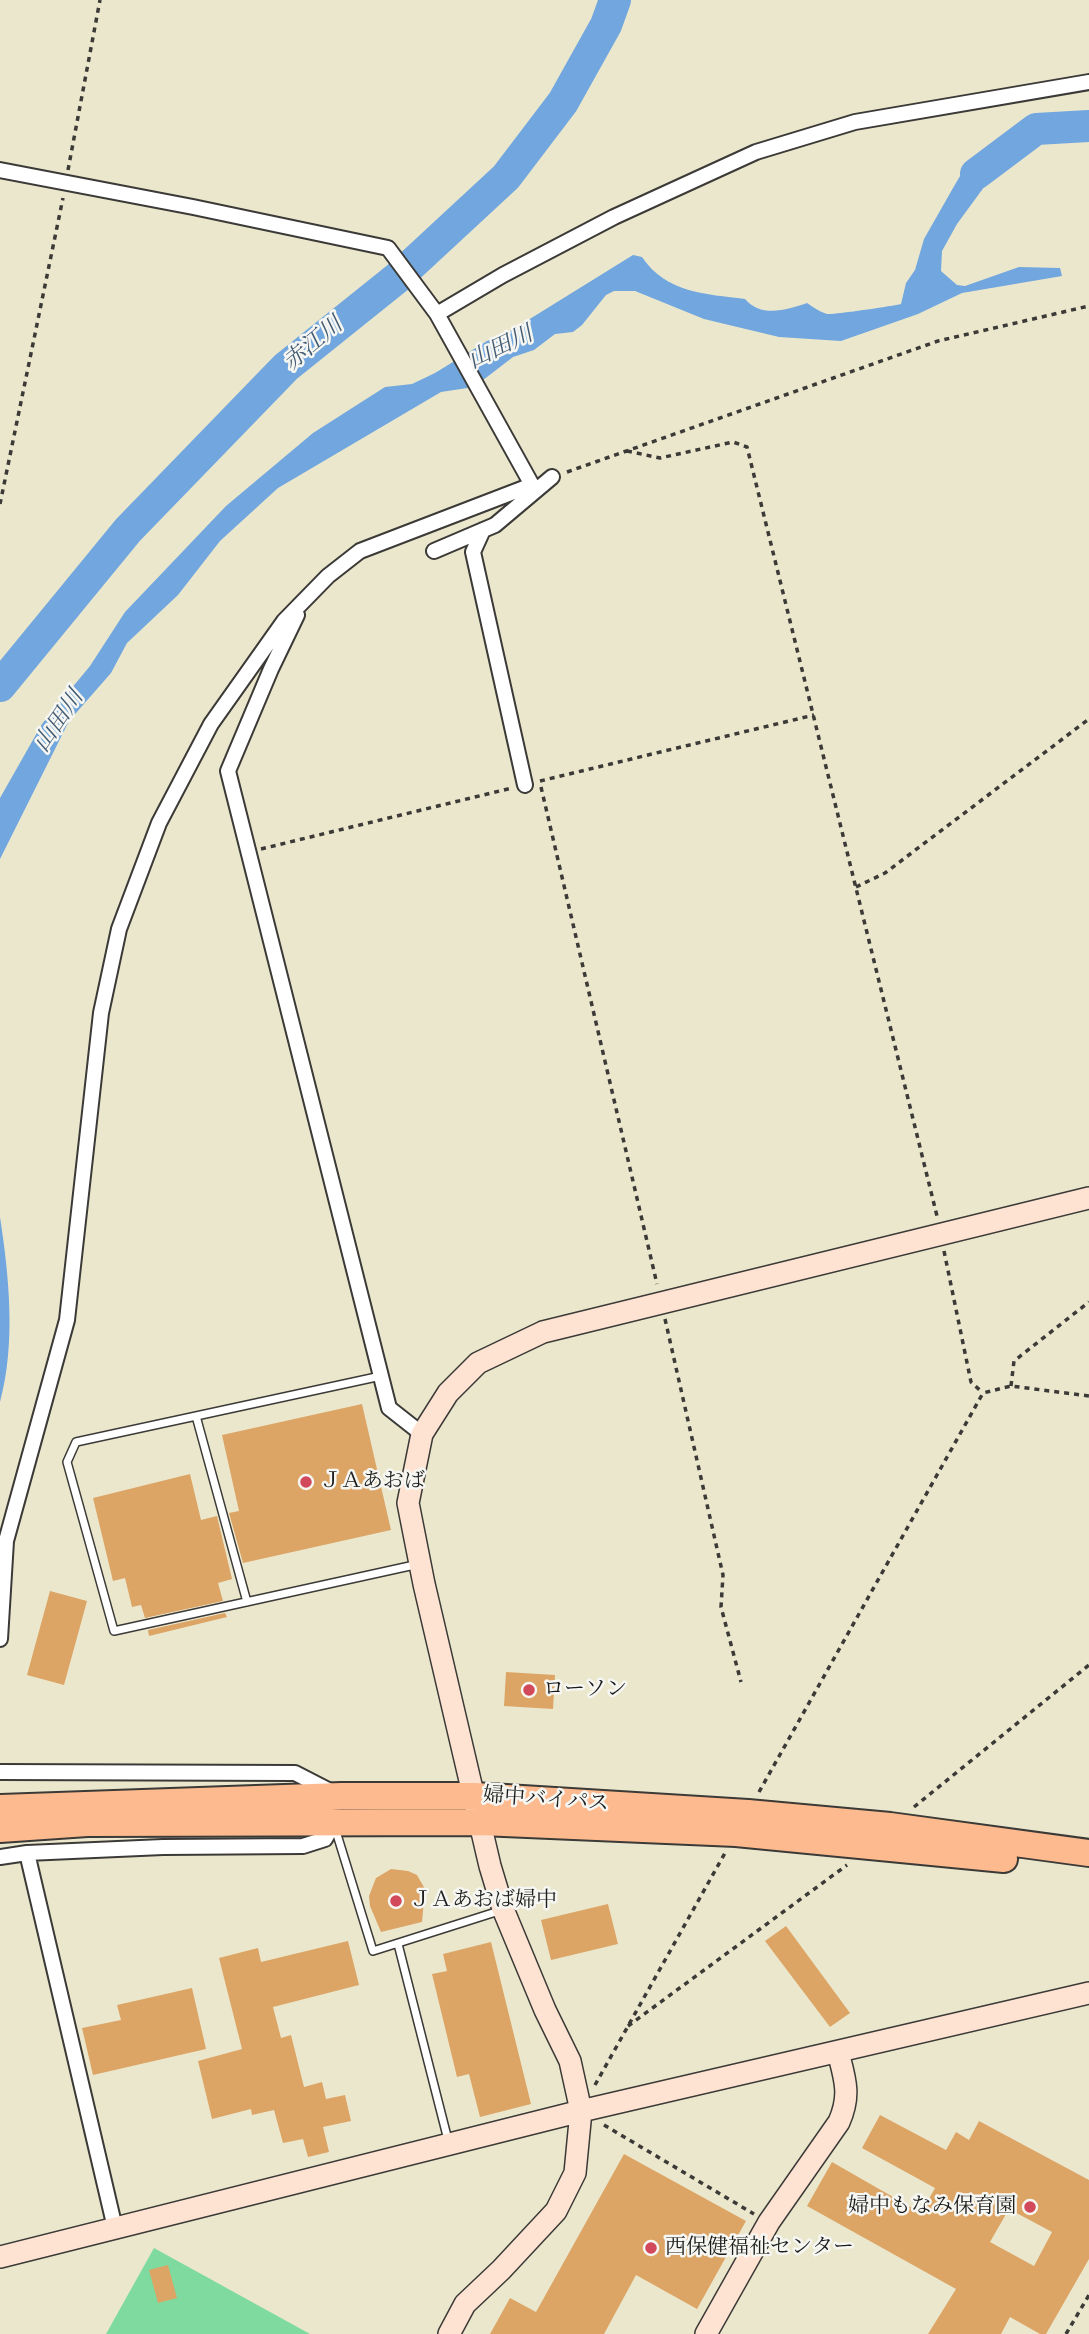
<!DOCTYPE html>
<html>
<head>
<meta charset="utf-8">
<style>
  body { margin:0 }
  canvas { display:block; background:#ebe7cd }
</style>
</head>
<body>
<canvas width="1089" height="2334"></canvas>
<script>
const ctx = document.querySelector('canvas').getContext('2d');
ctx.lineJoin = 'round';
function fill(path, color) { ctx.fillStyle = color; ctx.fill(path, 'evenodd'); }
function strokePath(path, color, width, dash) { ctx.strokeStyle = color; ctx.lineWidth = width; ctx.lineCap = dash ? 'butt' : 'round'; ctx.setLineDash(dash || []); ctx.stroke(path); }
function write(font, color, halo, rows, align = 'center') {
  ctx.font = font + ' "IM FELL Double Pica","Noto Serif JP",serif'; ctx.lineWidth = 5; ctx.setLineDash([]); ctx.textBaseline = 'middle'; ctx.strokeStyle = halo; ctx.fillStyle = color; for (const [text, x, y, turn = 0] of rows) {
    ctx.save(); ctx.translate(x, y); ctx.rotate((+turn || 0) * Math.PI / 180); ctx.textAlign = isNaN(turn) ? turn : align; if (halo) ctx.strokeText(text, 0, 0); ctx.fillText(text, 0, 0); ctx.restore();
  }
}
const green = new Path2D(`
  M154,2248L310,2334H106Z`);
const water = new Path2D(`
  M1001,139L1014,154L1005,165L998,168L957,224L942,251L941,271L957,285L965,286L1019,267L1060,268L1062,276L962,293L918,314L841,341L779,337L704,319L635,291H614L606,295L582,325L573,332L555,334L534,350L513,357L474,387L441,392L278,488L220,541L178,595L127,643L111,673L69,721L0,859V798L42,724L90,666L125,612L226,506L313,433L385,387L412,384L435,373L487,341L512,330L633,255L642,257C666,293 706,294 745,299C761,318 787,310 807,303C813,307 820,312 827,314C832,315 893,306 901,304L906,283L915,270L924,239L953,188L963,171L981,151Z
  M0,1217C9,1276 16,1343 0,1402Z`);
const river = new Path2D(`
  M976,174L1036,129L1089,126
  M0,686L128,530L286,367L397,278L506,177L563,102L606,25L615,0`);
const building = new Path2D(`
  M362,1404L391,1530L243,1563L229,1513L239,1511L222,1435Z
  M190,1474L201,1520L217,1516L232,1579L218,1583L223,1601L145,1618L141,1605L132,1607L125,1578L113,1581L93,1498Z
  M50,1591L87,1601L64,1685L27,1675Z
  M225,1613L227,1617L149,1636L148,1630Z
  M506,1672L555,1675L553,1709L504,1706Z
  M391,1869L408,1871L417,1875L425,1889L422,1922L381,1932L370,1906L369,1896L376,1878Z
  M608,1904L618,1944L551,1960L541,1920Z
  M786,1926L850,2013L830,2027L765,1941Z
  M348,1941L359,1985L273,2007L281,2038L291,2035L304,2087L322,2082L326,2099L345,2095L351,2121L323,2127L329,2152L308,2157L303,2139L283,2143L274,2110L252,2115L251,2109L212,2119L198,2061L242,2049L219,1958L258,1948L261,1962Z
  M491,1942L531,2104L480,2117L469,2074L457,2077L432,1974L447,1971L443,1954Z
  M192,1988L206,2049L93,2075L82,2028L121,2020L117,2005Z
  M880,2115L946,2150L956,2132L969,2140L979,2121L1089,2180V2259L1046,2334H1040L1010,2317L1001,2334H928L956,2289L807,2206L832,2162L921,2213L935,2188L862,2148ZM1009,2209L1052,2232L1034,2266L990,2242Z
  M624,2154L746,2221L697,2309L636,2275L604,2334H490L510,2298L536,2312Z
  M168,2265L177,2298L158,2303L149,2270Z`);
const path = new Path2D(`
  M68,170L100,0
  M627,451L660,458L733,442L747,447L937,1216
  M567,472L938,341L1089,306
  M0,504L63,198
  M540,781L814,715
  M541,787L657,1284
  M261,849L512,788
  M856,887L885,873L1089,719
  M944,1251L971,1382L983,1393
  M665,1319L723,1575L721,1607L741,1682
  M1011,1386L1014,1361L1089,1302
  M759,1792L983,1393L1011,1386L1089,1396
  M914,1807L1089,1665
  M628,2026L847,1865
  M595,2085L725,1853
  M604,2125L754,2214
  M1066,2334L1089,2295`);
const lane = new Path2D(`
  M381,1376L76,1442L67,1462L114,1631L419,1564
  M196,1416L247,1602
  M335,1828L373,1951L499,1911
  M398,1944L448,2140`);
const street = new Path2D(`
  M0,170L193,207L388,248L437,314L532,485L360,551L328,576L284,621L211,724L159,823L119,929L101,1013L67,1320L6,1541L0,1639
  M437,314L503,275L614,217L756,152L855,122L1089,82
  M483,530L473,552L525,785
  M434,551L495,525L552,477
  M297,615L271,669L228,771L389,1408L422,1434
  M0,1772L295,1773L330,1791
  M27,1853L115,2228
  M0,1857L27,1853L163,1847L303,1846L325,1839L334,1823`);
const secondary = new Path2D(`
  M0,2257L581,2111L1089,1993
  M449,2334L465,2304L501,2270L556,2211L575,2173L581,2111L570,2061L545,2010L503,1909L490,1866L424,1584L408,1503L422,1434L448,1393L478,1363L543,1332L1089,1198
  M706,2334L769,2222L839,2122C851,2095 845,2079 838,2052`);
const highway = new Path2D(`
  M0,1808L341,1796H474L748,1813L890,1826L1089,1853
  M0,1829L87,1823L481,1822L736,1833L1004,1859`);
const markers = [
  [306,1482,7,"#d1495b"],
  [529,1690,7,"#d1495b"],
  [396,1901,7,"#d1495b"],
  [1030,2207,7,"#d1495b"],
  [651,2248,7,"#d1495b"]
];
const poiNames = [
  ["ＪＡあおば",320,1482],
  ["ローソン",543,1690],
  ["ＪＡあおば婦中",410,1901],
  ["婦中もなみ保育園",1016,2207,"right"],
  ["西保健福祉センター",665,2248]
];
const streetNames = [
  ["婦中バイパス",546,1801,4]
];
const waterNames = [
  ["赤江川",314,345,-40],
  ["山田川",501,349,-26],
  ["山田川",60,722,-56]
];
fill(green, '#7fdaa0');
fill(water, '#71a7de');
strokePath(river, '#71a7de', 32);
fill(building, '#dca565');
strokePath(lane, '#3b3a37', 10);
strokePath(street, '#3b3a37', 18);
strokePath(secondary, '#3b3a37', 24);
strokePath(highway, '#3b3a37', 30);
strokePath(path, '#3b3a37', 3.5, [5, 5]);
strokePath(lane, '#fff', 7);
strokePath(street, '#fff', 14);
strokePath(secondary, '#fee3d2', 21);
strokePath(highway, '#fcba8e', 26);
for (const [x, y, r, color] of markers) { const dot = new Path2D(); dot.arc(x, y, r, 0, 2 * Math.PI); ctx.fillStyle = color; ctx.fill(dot); strokePath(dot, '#f6f6f2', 2.5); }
write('21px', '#1c1c1c', '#f6f6f2', poiNames, 'left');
write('21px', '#1c1c1c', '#f6f6f2', streetNames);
write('italic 23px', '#425b73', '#f6f6f2', waterNames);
</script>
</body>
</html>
